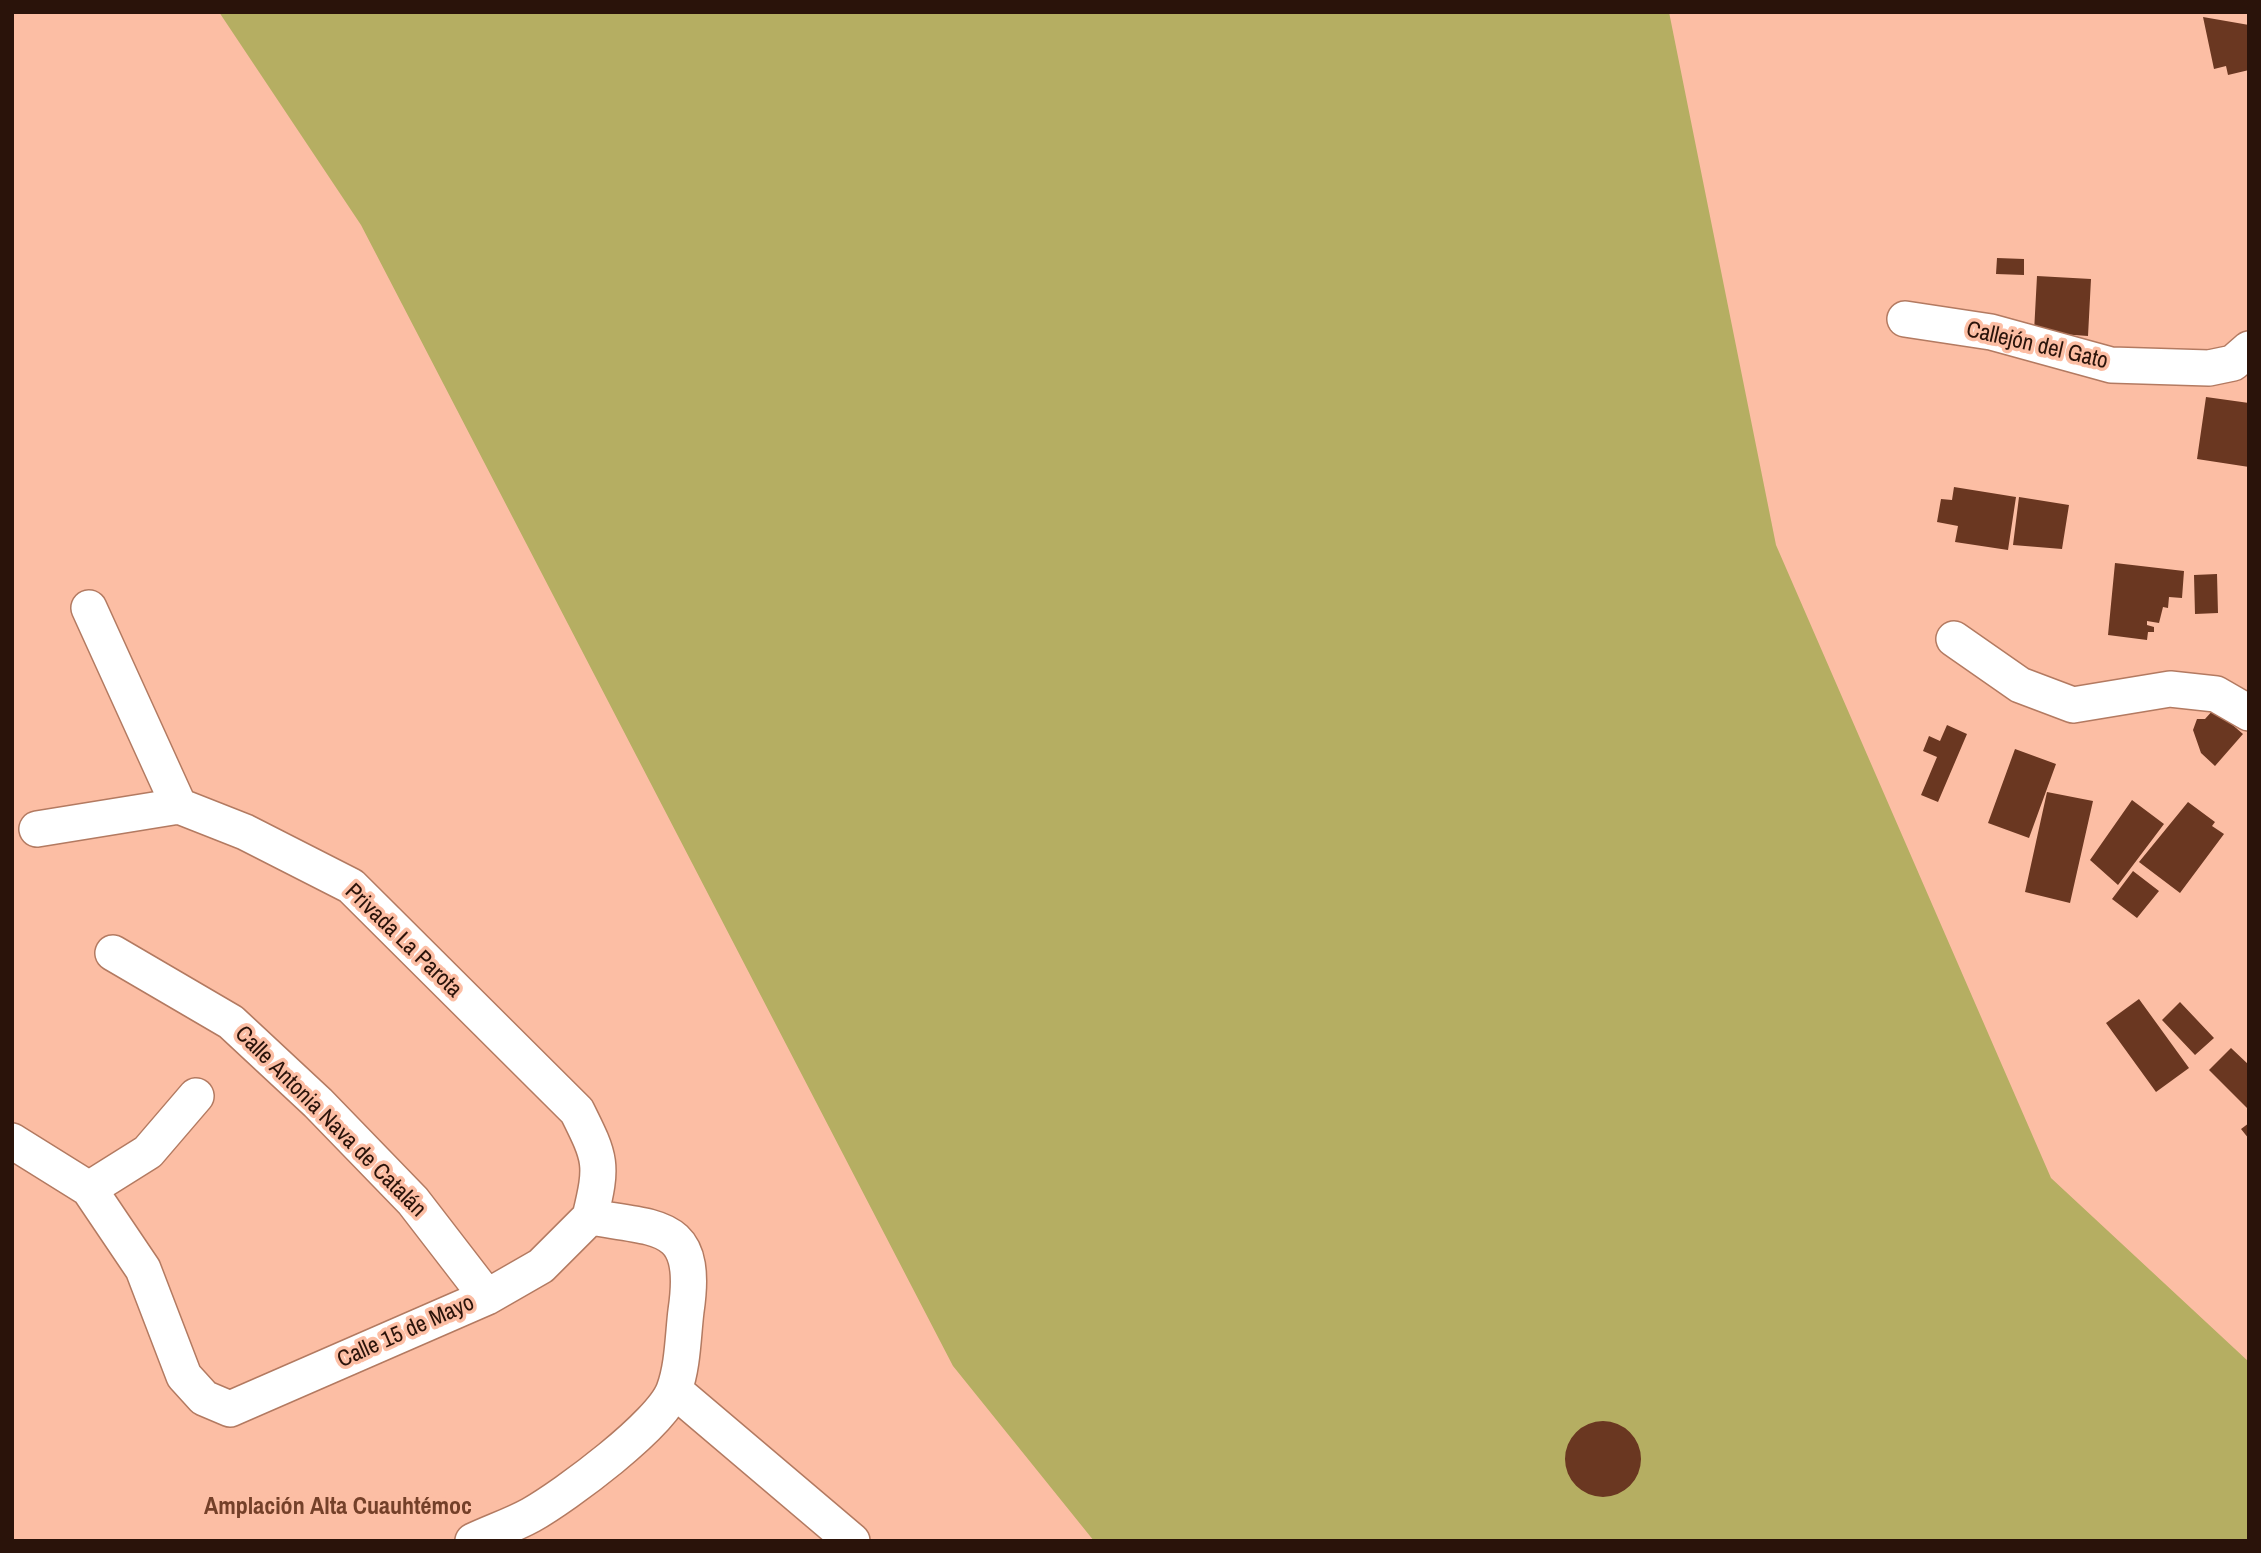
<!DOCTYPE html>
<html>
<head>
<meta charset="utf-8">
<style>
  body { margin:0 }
  #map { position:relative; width:2261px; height:1553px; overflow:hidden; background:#fcbea4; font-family:"Archivo Narrow",sans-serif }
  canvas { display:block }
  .frame { position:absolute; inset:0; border:14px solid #2a130a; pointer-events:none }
</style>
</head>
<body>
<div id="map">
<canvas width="2261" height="1553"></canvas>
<div class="frame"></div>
</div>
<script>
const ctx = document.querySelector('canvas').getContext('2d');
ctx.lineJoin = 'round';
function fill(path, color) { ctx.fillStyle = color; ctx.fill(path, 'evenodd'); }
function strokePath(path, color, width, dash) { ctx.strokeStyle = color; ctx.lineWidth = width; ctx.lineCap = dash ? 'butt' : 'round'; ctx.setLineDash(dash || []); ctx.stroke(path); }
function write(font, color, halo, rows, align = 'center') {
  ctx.font = font + ' "Archivo Narrow",sans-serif'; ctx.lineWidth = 7; ctx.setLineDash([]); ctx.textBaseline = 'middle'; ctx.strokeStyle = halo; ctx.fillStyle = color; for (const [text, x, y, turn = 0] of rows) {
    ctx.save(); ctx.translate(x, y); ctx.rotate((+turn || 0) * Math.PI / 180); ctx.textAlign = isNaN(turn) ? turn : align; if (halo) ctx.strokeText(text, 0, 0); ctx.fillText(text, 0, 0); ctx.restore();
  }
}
const green = new Path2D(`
  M219,12H1669L1776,545L2051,1178L2249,1362V1541H1094L953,1366L361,225Z`);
const building = new Path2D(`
  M2203,17L2249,25V70L2228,75L2226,66L2214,69Z
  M1997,258L2024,259V275L1996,274Z
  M2037,276L2091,279L2088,336L2034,332Z
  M2206,397L2249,403V467L2197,459Z
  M1954,487L2016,497L2008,550L1955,542L1958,526L1937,522L1941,499L1952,500Z
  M2019,497L2069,505L2062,549L2013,545Z
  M2115,563L2184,571L2182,598L2169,597L2168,608L2163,607L2159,623L2147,621V625L2154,627V632H2148L2147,640L2108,635Z
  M2217,574L2218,613L2195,614L2194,575Z
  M2214,709L2243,734L2215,766L2201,753L2193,730L2197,719H2205Z
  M1947,725L1967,734L1938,802L1921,795L1937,757L1923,751L1929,736L1940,741Z
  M2015,749L2056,764L2029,838L1988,823Z
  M2047,792L2093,801L2070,903L2025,892Z
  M2132,800L2164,824L2118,885L2090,860Z
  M2188,802L2215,822L2212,826L2224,834L2180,893L2139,862Z
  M2133,871L2159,891L2137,918L2112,899Z
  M2139,999L2189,1068L2156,1092L2106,1023Z
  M2180,1002L2214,1038L2195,1055L2162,1020Z
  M2231,1048L2249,1065V1110L2209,1070Z
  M2249,1123V1139L2241,1129Z
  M1565 1459a38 38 0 1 1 76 0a38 38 0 1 1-76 0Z`);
const street = new Path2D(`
  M1905,319L1991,332L2111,365L2209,368L2233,363L2249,349
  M89,608L179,806L245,832L351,886L577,1111C601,1159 603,1164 590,1217
  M1954,639L2020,685L2073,705L2170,689L2216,694L2249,713
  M37,829L179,806
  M113,953L231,1022L318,1103L413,1201L487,1297
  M12,1141L89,1189L143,1269L184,1376L204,1398L230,1409L487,1297L541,1266L590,1217
  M89,1189L148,1152L196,1096
  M674,1390L852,1541
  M473,1541C492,1532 513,1525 531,1515C566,1495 661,1425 674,1390C683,1366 683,1335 686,1311C699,1223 661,1229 590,1217`);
const streetNames = [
  ["Callejón del Gato",2037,346,13],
  ["Privada La Parota",403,941,44],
  ["Calle Antonia Nava de Catalán",330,1122,45],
  ["Calle 15 de Mayo",406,1332,-24]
];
const neighbourhoodNames = [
  ["Amplación Alta Cuauhtémoc",338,1508]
];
fill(green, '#b5ae62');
fill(building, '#6a3721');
strokePath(street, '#b37a61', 38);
strokePath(street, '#fff', 35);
write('23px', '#2a130a', '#fcbea4', streetNames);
write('bold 24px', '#744029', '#fcbea4', neighbourhoodNames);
</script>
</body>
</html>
